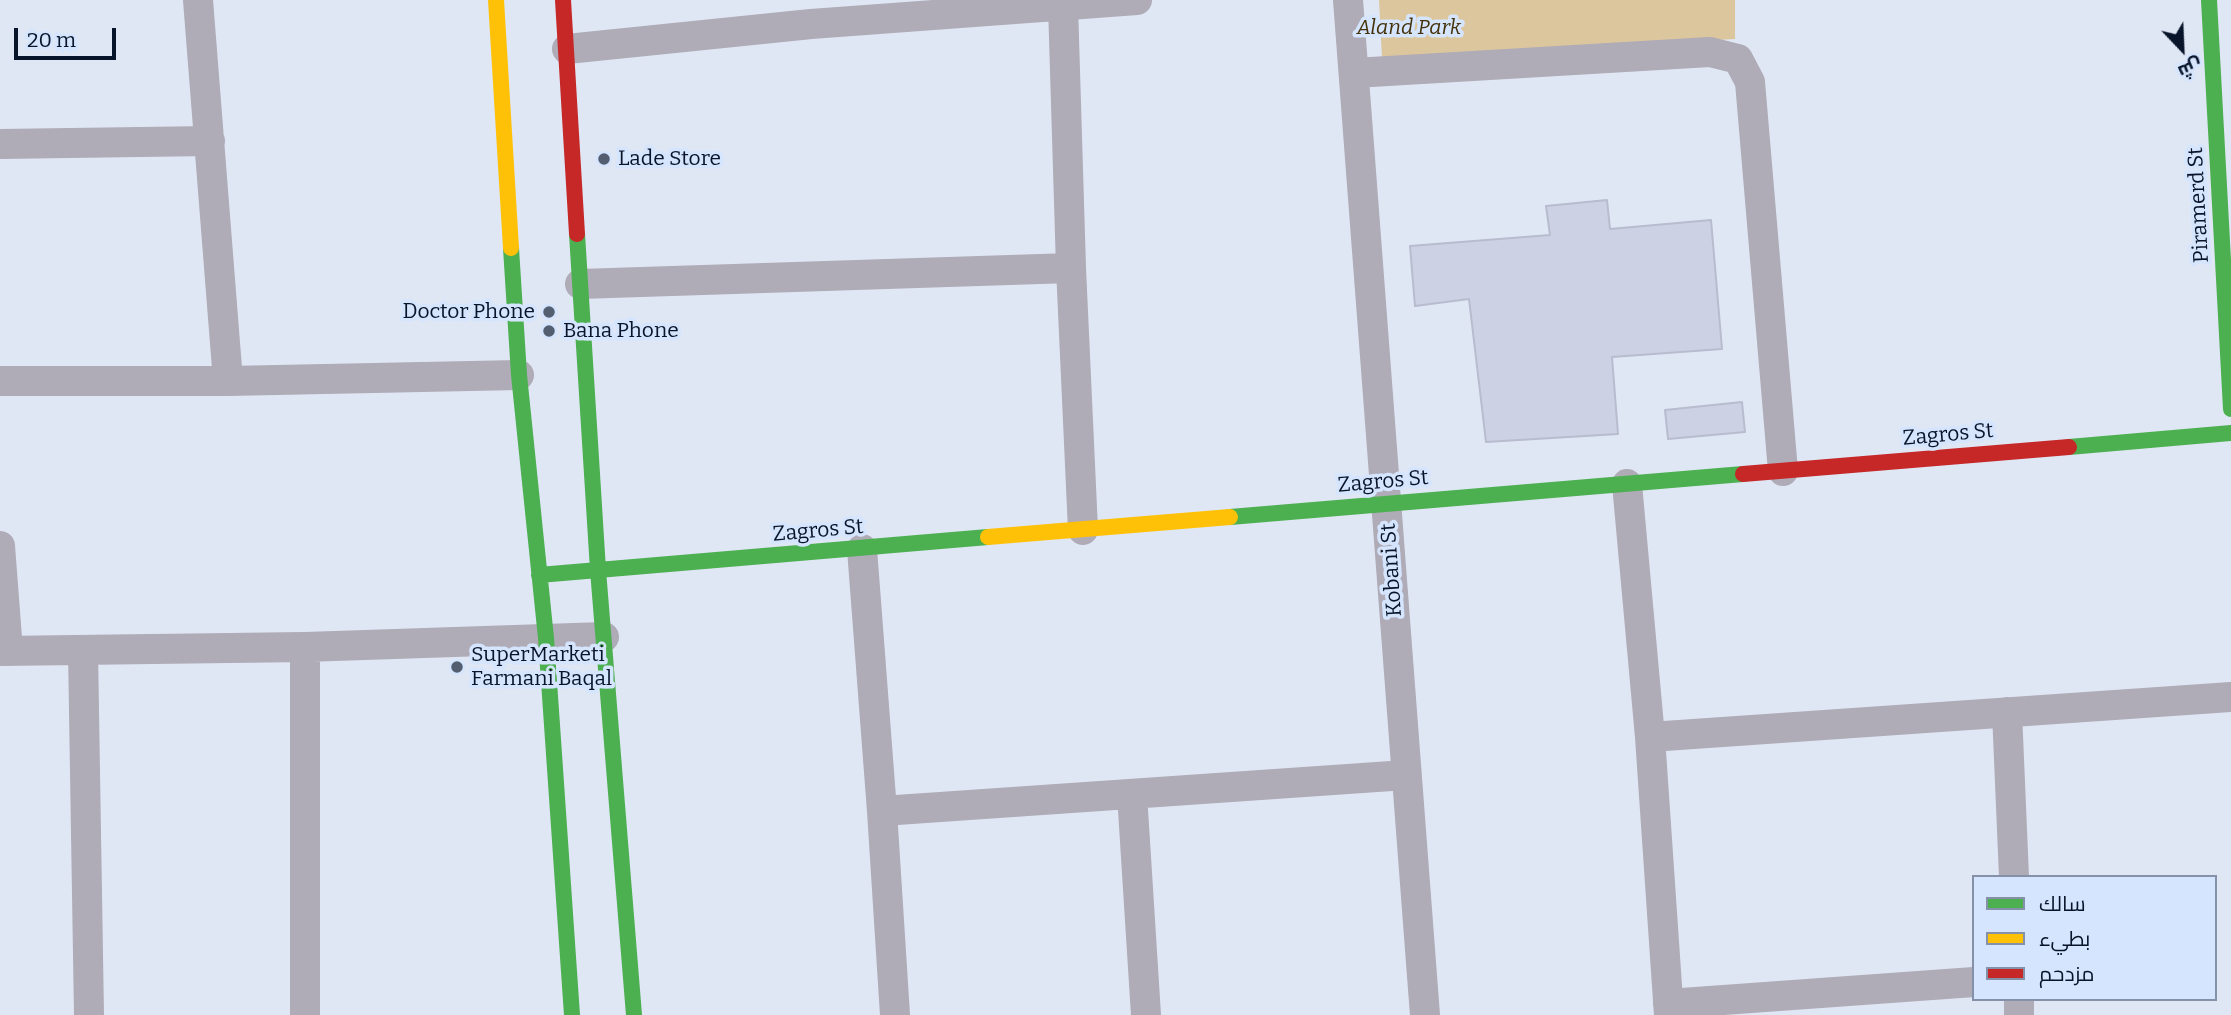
<!DOCTYPE html>
<html>
<head>
<meta charset="utf-8">
<style>
  body { margin:0 }
  #map { position:relative; width:2231px; height:1015px; overflow:hidden; background:#dfe7f5; font-family:Bitter,Cairo,serif }
  canvas { display:block }
  .legend { position:absolute; left:1972px; top:875px; width:245px; height:126px; box-sizing:border-box; background:#d6e5fe; border:2px solid #8491a9; margin:0; padding:9px 12px; list-style:none; font-size:21px; color:#081429 }
  .legend li { display:flex; align-items:center; gap:14px; height:35px }
  .legend b { width:35px; border:2px solid #8491a9 }
  .north { position:absolute; left:2147px; top:14px; width:70px; height:70px; -webkit-text-stroke:5px #d6e5fe; paint-order:stroke; rotate:157deg; font-size:19px; font-weight:700; line-height:28px; text-align:center; color:#081429 }
  .north::after { content:''; display:block; margin:auto; width:24px; height:32px; background:#081429; clip-path:polygon(50% 0,100% 100%,50% 72%,0 100%) }
  .scale { position:absolute; left:14px; top:28px; width:102px; height:32px; box-sizing:border-box; border:4px solid #081429; border-top:0; padding-left:9px; font-size:21px; line-height:24px; white-space:nowrap; color:#081429; -webkit-text-stroke:5px #d6e5fe; paint-order:stroke }
</style>
</head>
<body>
<div id="map">
<canvas width="2231" height="1015"></canvas>
<ul class="legend">
<li><b style="height:9px;background:#4caf50"></b>سالك</li>
<li><b style="height:9px;background:#ffc107"></b>بطيء</li>
<li><b style="height:9px;background:#c62828"></b>مزدحم</li>
</ul>
<div class="north">ش</div>
<div class="scale">20 m</div>
</div>
<script>
const ctx = document.querySelector('canvas').getContext('2d');
ctx.lineJoin = 'round';
function fill(path, color) { ctx.fillStyle = color; ctx.fill(path, 'evenodd'); }
function strokePath(path, color, width, dash) { ctx.strokeStyle = color; ctx.lineWidth = width; ctx.lineCap = dash ? 'butt' : 'round'; ctx.setLineDash(dash || []); ctx.stroke(path); }
function write(font, color, halo, rows, align = 'center') {
  ctx.font = font + ' Bitter,serif'; ctx.lineWidth = 7; ctx.setLineDash([]); ctx.textBaseline = 'middle'; ctx.strokeStyle = halo; ctx.fillStyle = color; for (const [text, x, y, turn = 0] of rows) {
    ctx.save(); ctx.translate(x, y); ctx.rotate((+turn || 0) * Math.PI / 180); ctx.textAlign = isNaN(turn) ? turn : align; if (halo) ctx.strokeText(text, 0, 0); ctx.fillText(text, 0, 0); ctx.restore();
  }
}
const green = new Path2D(`
  M1379,0H1735V39L1382,58Z`);
const building = new Path2D(`
  M1607,200L1610,229L1711,220L1722,349L1612,357L1618,434L1486,442L1469,299L1415,306L1410,246L1550,235L1546,206Z
  M1742,402L1745,432L1668,439L1665,410Z`);
const street = new Path2D(`
  M198,0L228,381
  M1348,0L1425,1015
  M1063,5L1071,268L1083,530
  M567,49L811,24L1137,0
  M1354,73L1710,52L1738,59L1750,82L1783,471
  M0,144L210,141
  M580,284L1071,268
  M0,381H228L519,375
  M1627,484L1650,737L1669,1015
  M0,546L8,651
  M862,549L882,811L895,1015
  M83,650L89,1015
  M0,651L305,647L604,637
  M2007,712L2014,877
  M1650,737L2231,697
  M1132,794L1146,1015
  M882,811L1406,775
  M2019,999V1015
  M1668,1004L1974,982
  M305,1015V647`);
const fast = new Path2D(`
  M2209,0L2231,409
  M577,234L598,570L634,1015
  M511,248L519,375L546,638L572,1015
  M2069,447L2231,433
  M1230,517L1743,474
  M539,575L988,537`);
const slow = new Path2D(`
  M496,0L511,248
  M988,537L1230,517`);
const jam = new Path2D(`
  M563,0L577,234
  M1743,474L2069,447`);
const markers = [
  [604,159,7,"#535e70"],
  [549,312,7,"#535e70"],
  [549,331,7,"#535e70"],
  [457,667,7,"#535e70"]
];
const parkNames = [
  ["Aland Park",1409,28]
];
const poiNames = [
  ["Lade Store",618,159],
  ["Doctor Phone",535,312,"right"],
  ["Bana Phone",563,331],
  ["SuperMarketi",471,655],
  ["Farmani Baqal",471,679]
];
const streetNames = [
  ["Piramerd St",2199,205,-93],
  ["Zagros St",1948,435,-5],
  ["Zagros St",1383,482,-5],
  ["Zagros St",818,531,-5],
  ["Kobani St",1392,570,-94]
];
fill(green, '#dcc69e');
fill(building, '#ccd1e4');
strokePath(building, '#b8bcce', 2);
strokePath(street, '#afabb7', 30);
strokePath(fast, '#4caf50', 16);
strokePath(slow, '#ffc107', 16);
strokePath(jam, '#c62828', 16);
for (const [x, y, r, color] of markers) { const dot = new Path2D(); dot.arc(x, y, r, 0, 2 * Math.PI); ctx.fillStyle = color; ctx.fill(dot); strokePath(dot, '#d6e5fe', 2.5); }
write('italic 21px', '#45320a', '#d6e5fe', parkNames);
write('21px', '#081429', '#d6e5fe', poiNames, 'left');
write('21px', '#081429', '#d6e5fe', streetNames);
</script>
</body>
</html>
